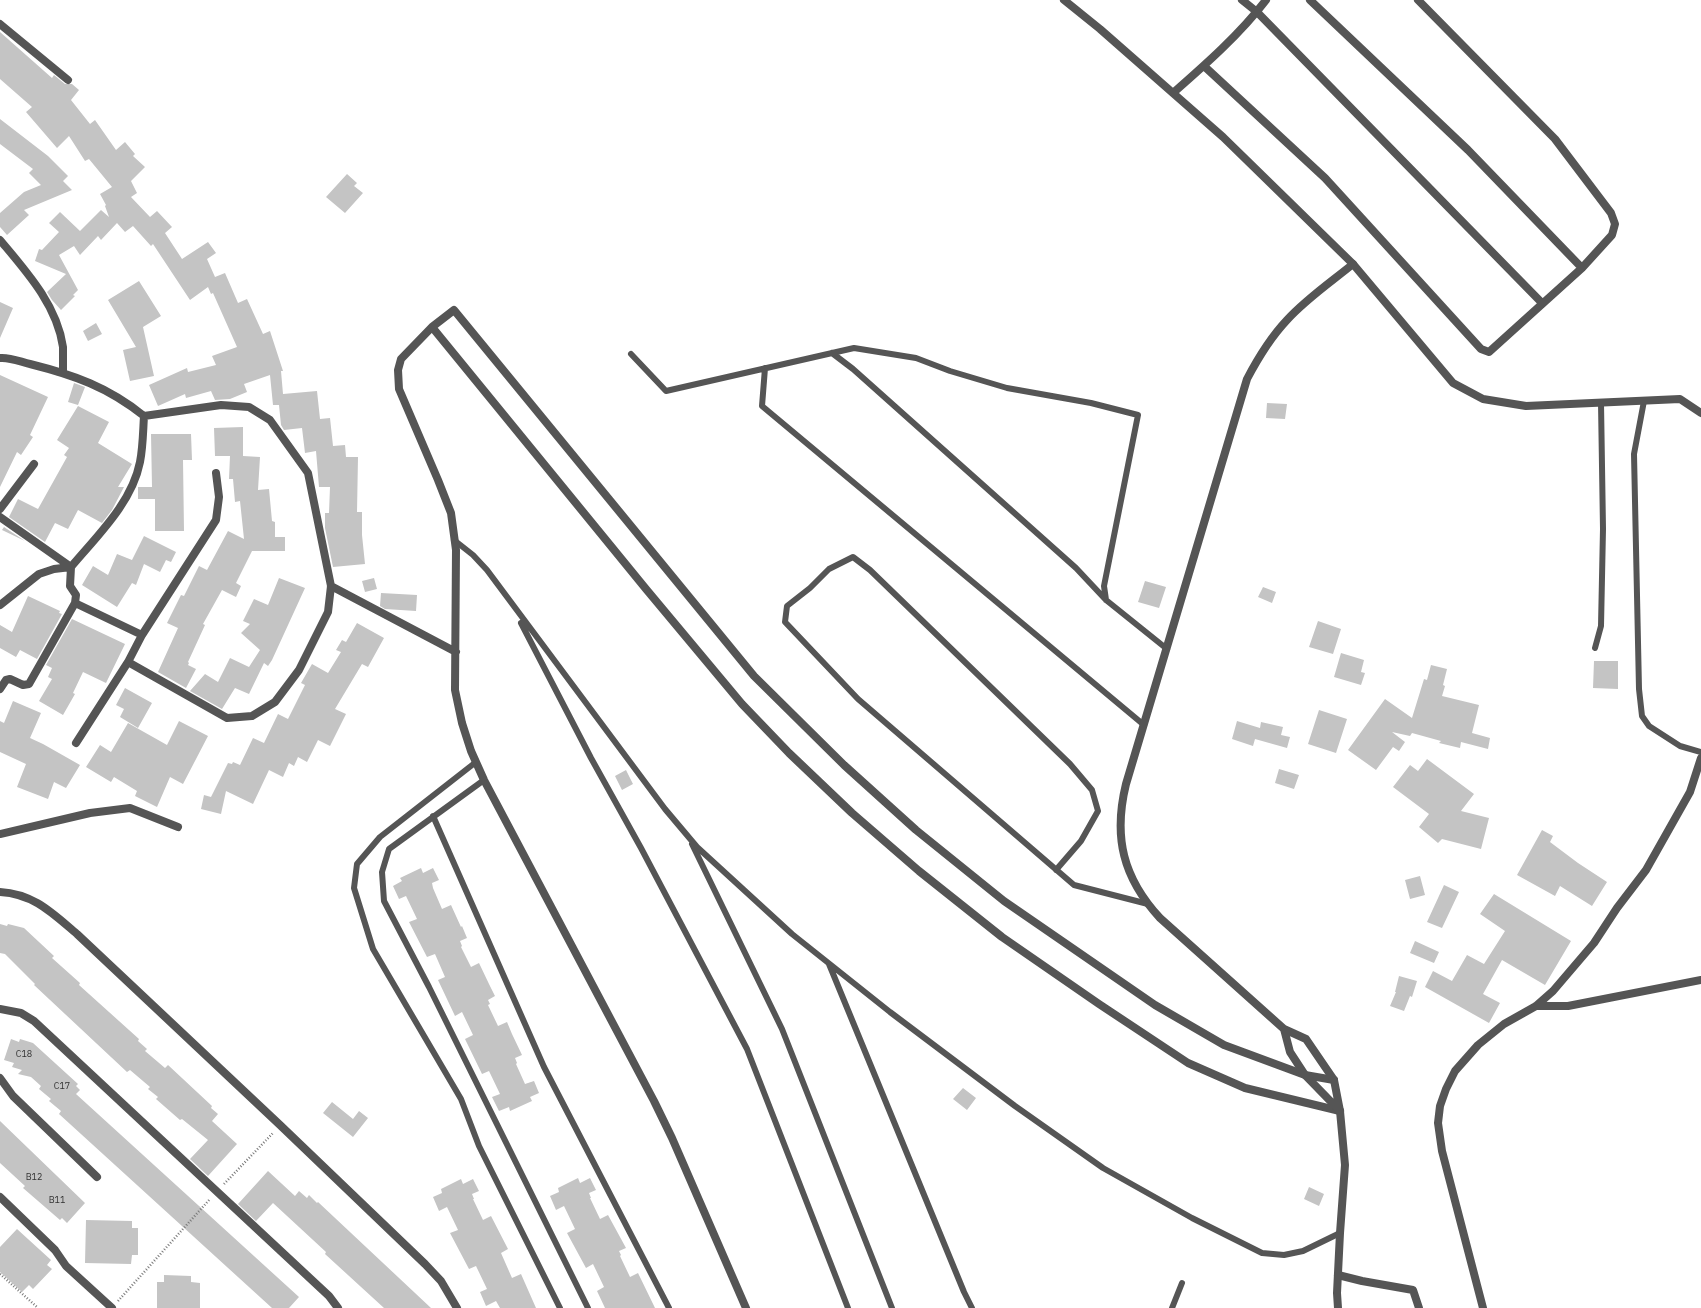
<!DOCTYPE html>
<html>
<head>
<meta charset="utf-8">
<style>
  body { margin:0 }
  canvas { display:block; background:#fff }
</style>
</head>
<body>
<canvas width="1701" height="1308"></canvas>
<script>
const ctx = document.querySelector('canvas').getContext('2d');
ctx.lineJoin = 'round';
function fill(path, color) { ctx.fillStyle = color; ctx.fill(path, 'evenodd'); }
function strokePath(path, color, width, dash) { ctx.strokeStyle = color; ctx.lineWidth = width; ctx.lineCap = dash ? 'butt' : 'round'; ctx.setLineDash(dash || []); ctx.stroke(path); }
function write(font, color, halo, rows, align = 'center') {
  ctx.font = font + ' "IBM Plex Sans",sans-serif'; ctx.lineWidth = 4; ctx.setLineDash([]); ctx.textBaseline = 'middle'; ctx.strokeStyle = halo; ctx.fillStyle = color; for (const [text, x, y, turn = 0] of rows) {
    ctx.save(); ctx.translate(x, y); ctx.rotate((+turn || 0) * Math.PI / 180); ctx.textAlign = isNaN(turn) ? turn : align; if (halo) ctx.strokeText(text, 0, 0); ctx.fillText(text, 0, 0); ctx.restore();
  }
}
const building = new Path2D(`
  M0,32L52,78L54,75L65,84H72L79,90L71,100L90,124L95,120L116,150L125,142L135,154L133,156L145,167L131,181L137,193L131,197L150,217L157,211L172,227L165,233L182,259L208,242L216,253L207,259L215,277L225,273L238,303L247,299L263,334L270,331L283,371H281L283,394L317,391L320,419L330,418L333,446L345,445L346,457H358L357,512H362V535L365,564L333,567L325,528V513H329L330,487H319L316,451L305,453L302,428L284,430L281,425L279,405H273L270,375L244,384L247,392L230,399L215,400L211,391L186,398L185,394L158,406L149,385L187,368L188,372L216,365L212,356L237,347L213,293L211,294L208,287L190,300L153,244L151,246L133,226L125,232L117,223L101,240L98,236L80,255L74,246L59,255L78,290L73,295L75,296L61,310L52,300L47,292L66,274L35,261L39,249L42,250L59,232L49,223L60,212L80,231L101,210L109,217L105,206L106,205L100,194L112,187L89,159L85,161L69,136L57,148L26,112L32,107L0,79Z
  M0,119L48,156L68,176L63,181L72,190L24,210L29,215L7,235L0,227V213L24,192L41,185L29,173L33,169L0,144Z
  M347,174L357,183L354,186L363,193L345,213L326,197Z
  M139,281L161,316L143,327L154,376L130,381L123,350L136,347L108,300Z
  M0,302L13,308L0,338Z
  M96,323L102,334L88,341L83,331Z
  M0,375L48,397L30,435L33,437L21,455L17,452L0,487Z
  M74,383L85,387L78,405L68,402Z
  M1267,403L1287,404L1285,419L1266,418Z
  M78,406L109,422L98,443L132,464L118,487H124L112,510L102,523L78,510L68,529L55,523L45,542L9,517L18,499L38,509L67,457L64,455L69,448L57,440Z
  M243,427V456L260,457L258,490L269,489L272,521L275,522V537H285V551H252L236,583L241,586L236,597L222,590L203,624L205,625L188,662L189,663L188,665L196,669L186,688L158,672L178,628L167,623L181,595L184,596L199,566L207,570L228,531L244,539L240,501L235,502L233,479H229L230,456H215L214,428Z
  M151,434H191L192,460H183L184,531H155V499H138V487H152Z
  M4,527L25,541L2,530Z
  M144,536L176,552L171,562L166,560L160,572L144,564L136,585L132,583L117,607L82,585L93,566L108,575L117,554L132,560Z
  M279,578L305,588L272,660L268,666L264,663L249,694L235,688L222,709L190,691L205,674L218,682L230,658L249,667L260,650L241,633L250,624L243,621L254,599L268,605Z
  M374,578L377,589L365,592L362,581Z
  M1145,581L1166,587L1159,608L1138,602Z
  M1263,587L1276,592L1272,603L1258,597Z
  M381,593L417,595L416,611L385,609L380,606Z
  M28,596L60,611L59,613L62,614L37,659L20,650L16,657L0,648V625L12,632Z
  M72,619L125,644L106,683L83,672L73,693L75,694L63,715L39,701L52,679L48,677L52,668L46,665Z
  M1318,621L1341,629L1333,654L1309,647Z
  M357,623L384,638L368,667L362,664L335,709L346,714L330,746L318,740L307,762L298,757L294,766L289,763L283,777L269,770L253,804L226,791L221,814L201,809L204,795L211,797L228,763L232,764L233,762L240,765L253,738L264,743L278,714L288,719L305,685L301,683L312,664L328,673L341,652L336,650L342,640L346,642Z
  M1341,653L1364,660L1361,672L1365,673L1361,685L1334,677Z
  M1594,661H1618V689L1593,688Z
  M1431,665L1447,669L1443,685L1445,686L1442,696L1479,705L1472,733L1490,738L1488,749L1461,742L1460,748L1439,743L1441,741L1412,733L1410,736L1392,732L1405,742L1399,751L1393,747L1376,770L1348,750L1385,699L1412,718L1424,679L1427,680Z
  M125,688L152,703L138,728L120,717L124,709L116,705Z
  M13,701L41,713L30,738L43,744L80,765L66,788L54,782L48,799L17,787L26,764L0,752V721L4,723Z
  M1319,710L1347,719L1336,753L1308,744Z
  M179,721L208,736L183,784L170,777L157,807L135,796L137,791L114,777L111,782L86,767L100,745L111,752L128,723L167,745Z
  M1237,721L1260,728L1261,722L1283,727L1281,735L1290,737L1287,748L1255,739L1253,746L1232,739Z
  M1427,759L1474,794L1461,811L1489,818L1481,849L1442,839L1438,843L1419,827L1429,814L1393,787L1410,765L1418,771Z
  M1279,769L1299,775L1294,789L1275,783Z
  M626,770L633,784L622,790L615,776Z
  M1542,830L1553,836L1550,842L1578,863L1607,882L1592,906L1560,886L1555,896L1517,875Z
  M421,868L423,873L433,868L439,880L432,883L433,888L442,909L451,905L461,927L462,926L467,938L460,941L462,946L461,947L471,967L479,963L489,984L495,996L488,1000L490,1004L488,1005L498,1026L507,1022L512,1034L522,1055L515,1058L517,1063L516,1064L525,1084L534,1081L539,1093L530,1097L532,1101L510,1111L509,1107L499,1111L492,1097L500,1094L489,1071L482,1074L465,1039L473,1035L462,1012L455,1016L438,980L445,977L435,954L427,957L409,922L417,919L406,896L399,899L393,886L402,881L400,878Z
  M1420,876L1425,895L1410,899L1405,880Z
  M1444,885L1459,892L1442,928L1427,922Z
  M1494,894L1571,941L1545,985L1502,960L1483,994L1500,1003L1489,1023L1425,987L1433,971L1452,981L1467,955L1484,964L1505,931L1480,914Z
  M0,924L7,926L8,924L24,928L54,956L52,958L80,983L79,985L139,1039L138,1041L147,1049L145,1051L165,1068L168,1065L212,1106L211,1108L218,1114L212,1121L237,1144L208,1176L190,1159L208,1140L182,1119L180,1120L156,1099L158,1097L148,1089L150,1087L130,1070L127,1072L34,985L35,984L5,954L0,953Z
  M1415,941L1439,952L1434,963L1410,953Z
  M1399,976L1417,981L1412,997L1410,996L1404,1011L1390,1006L1396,992H1395Z
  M11,1039L19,1042L20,1039L33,1043L78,1084L76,1086L80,1090L76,1094L299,1297L289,1308H272L59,1114L61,1111L49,1101L51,1099L39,1089L41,1086L31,1077L18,1074L22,1070L12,1067L14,1063L4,1060Z
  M963,1088L976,1098L967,1110L953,1099Z
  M332,1102L353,1119L359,1111L368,1118L353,1137L323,1113Z
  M0,1121L85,1203L67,1223L62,1218L60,1220L23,1188L25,1186L0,1163Z
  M268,1171L295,1196L299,1191L307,1198L309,1195L317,1203L318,1202L431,1308H384L325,1254L326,1252L273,1203L256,1221L238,1204Z
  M578,1178L580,1183L590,1178L596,1190L589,1193L591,1198H590L600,1219L608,1215L626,1248L619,1251L621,1255L620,1256L630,1277L638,1273L655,1308H605L597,1291L604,1287L593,1264L586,1268L567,1233L575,1229L564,1206L556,1210L550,1196L559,1192L558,1188Z
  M461,1179L463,1184L473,1179L479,1191L472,1194L474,1199H473L483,1220L491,1216L508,1249L501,1253L512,1278L521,1274L536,1308H500L496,1301L486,1306L480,1292L487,1289L476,1266L469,1269L450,1233L458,1230L447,1207L439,1211L433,1197L442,1193L441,1189Z
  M1309,1187L1324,1194L1319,1206L1304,1199Z
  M86,1220L132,1221V1228H138V1255H132L131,1264L85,1263Z
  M17,1229L51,1260L47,1265L52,1269L33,1289L29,1285L22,1292L0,1272V1247Z
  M164,1275L191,1276V1282L200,1283V1308H157V1282H164Z`);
const path = new Path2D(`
  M224,1184L273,1133
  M0,1274L38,1308
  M118,1301L210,1199`);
const service = new Path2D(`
  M832,353L853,369L1076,568L1106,600L1167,649
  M631,354L666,391L854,348L916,358L950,371L1007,388L1091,403L1138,415L1104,586L1106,600
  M765,368L762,406L1144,725
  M1644,401L1634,454L1639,689L1642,716L1649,726L1680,746L1701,752
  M454,540L473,555L487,570L665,809L697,847L792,934L890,1012L1015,1106L1103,1168L1192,1218L1262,1253L1284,1255L1303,1251L1340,1233
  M521,623L591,758L641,848L747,1049L848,1308
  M1595,648L1601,626L1603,529L1601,403
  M476,762L380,837L357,864L354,888L373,949L461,1099L479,1146L560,1308
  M484,780L389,849L382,872L384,901L429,987L588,1308
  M433,816L544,1067L669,1308
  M692,844L782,1029L892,1308
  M1056,870L1081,841L1098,811L1092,790L1070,764L870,570L853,557L829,569L810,588L787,606L785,622L858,699L1074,885L1148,904
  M829,964L964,1292L972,1308
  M1172,1308L1182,1283`);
const minor = new Path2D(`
  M1064,0L1100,29L1223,137L1353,264L1453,383L1483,399L1526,406L1680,399L1701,413
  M1242,0L1257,12L1542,303
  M1310,0L1468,150L1582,268
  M0,24L68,80
  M1204,66L1325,178L1481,349L1489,352L1582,268L1612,235L1615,224L1611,213L1555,139L1418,0
  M1173,93C1206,64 1240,34 1266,0
  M0,240C26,271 57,305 63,347C63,355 63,364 63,372
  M432,327L646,589L742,704L789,753L852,813L919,871L1002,937L1099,1004L1188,1063L1245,1088L1340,1111
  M0,358C10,357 21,362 30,364C74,375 108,387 144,416L221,405L249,407L270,420L308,473L331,586L328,612L299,670L275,702L252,716L227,718L128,662L142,635L216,520L219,497L216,473
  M0,509L34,464
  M0,517L71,567L70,586L76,595L75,603L142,635
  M331,586L456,652
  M0,605L39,574L54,569L71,567C97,536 132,503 140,462C143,447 143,431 144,416
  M0,689L6,680L10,679L23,685L29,684L75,603
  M76,743L128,662
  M0,834L90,813L130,808L178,827
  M0,892C34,894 52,913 77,934L280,1125L425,1264L441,1281L457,1308
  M1536,1006H1568L1701,980
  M0,1009L21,1013L34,1021L329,1296L338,1308
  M0,1078L13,1096L97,1177
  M0,1197L55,1250L66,1266L112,1308
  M1338,1275L1362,1281L1413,1290L1419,1308
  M746,1308L672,1138L654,1101L484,780L471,751L462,723L455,690L456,550L451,513L438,480L399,389L398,370L401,359L432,327L454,310L754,676L844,765L916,830L1004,901L1155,1005L1224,1045L1305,1075L1334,1080
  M1483,1308L1442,1151L1438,1123L1440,1106L1446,1089L1455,1071L1478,1045L1504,1024L1536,1006L1553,991L1594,943L1617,908L1646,870L1690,792L1701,758`);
const tertiary = new Path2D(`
  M1284,1029L1290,1052L1305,1075L1340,1111
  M1338,1308L1337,1293L1340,1233L1345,1165L1340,1111L1334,1080L1306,1039L1284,1029L1160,918C1123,878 1113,837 1126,784L1247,379C1258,358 1270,338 1287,320C1306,299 1331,282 1353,264`);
const numberNames = [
  ["C18",24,1054],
  ["C17",62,1086],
  ["B12",34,1177],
  ["B11",57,1200]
];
fill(building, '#c4c4c4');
strokePath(path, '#777', 2.5, [1, 2]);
strokePath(service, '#555', 6);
strokePath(minor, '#555', 8);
strokePath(tertiary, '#555', 8);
write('9px', '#313131', null, numberNames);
</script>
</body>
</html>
